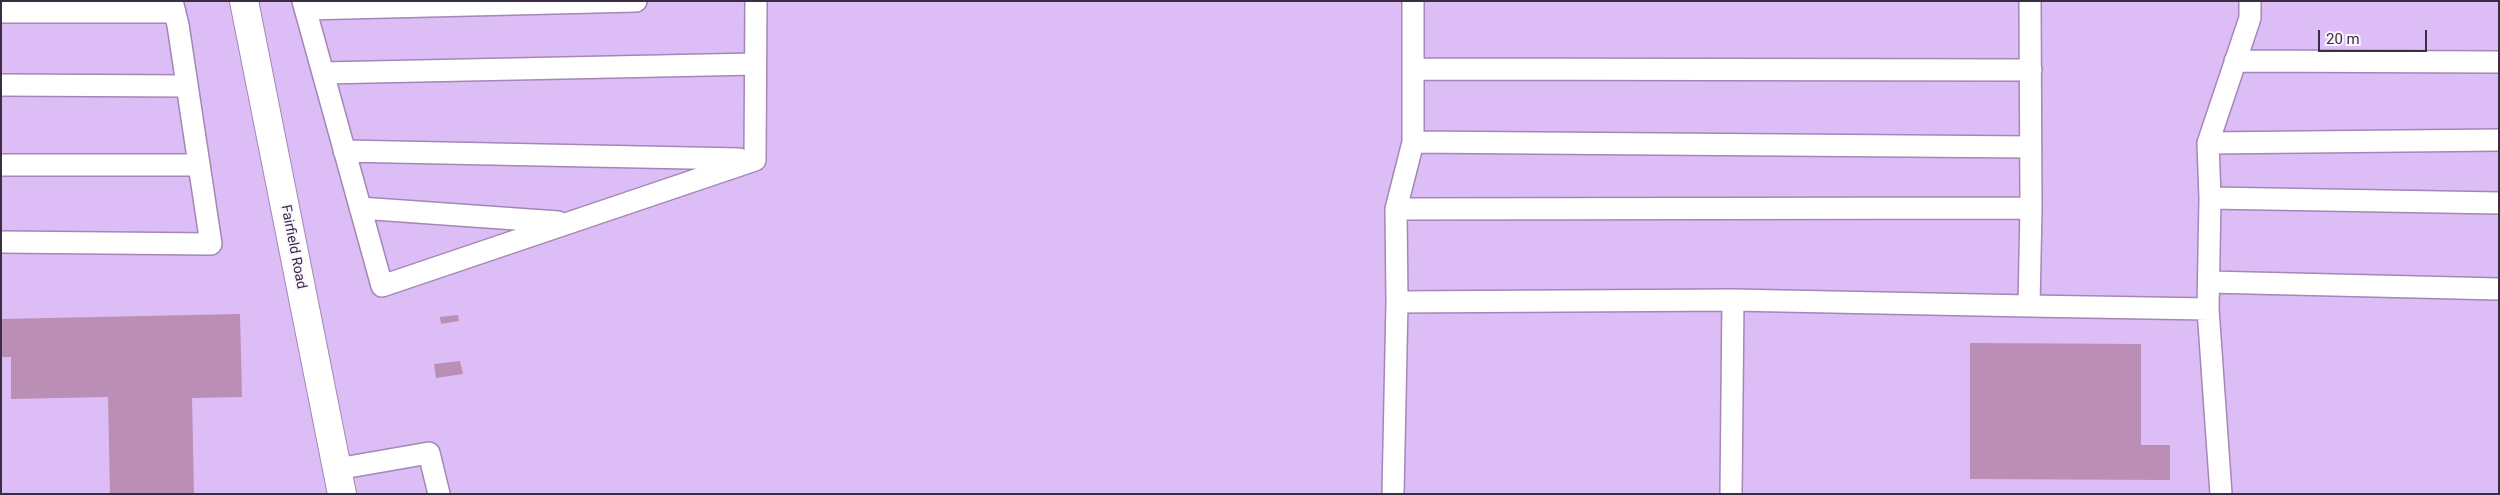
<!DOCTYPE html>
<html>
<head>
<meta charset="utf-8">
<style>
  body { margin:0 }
  #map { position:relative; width:2500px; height:495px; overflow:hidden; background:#e6c9fc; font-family:Roboto,sans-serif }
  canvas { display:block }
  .frame { position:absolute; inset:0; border:2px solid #382d41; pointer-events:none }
  .scale { position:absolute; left:2318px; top:30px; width:109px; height:22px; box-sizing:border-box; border:2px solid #382d41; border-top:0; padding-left:6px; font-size:15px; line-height:18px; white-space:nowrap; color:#382d41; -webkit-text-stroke:4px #faf4ff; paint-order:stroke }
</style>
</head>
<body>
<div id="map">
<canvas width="2500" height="495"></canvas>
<div class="frame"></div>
<div class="scale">20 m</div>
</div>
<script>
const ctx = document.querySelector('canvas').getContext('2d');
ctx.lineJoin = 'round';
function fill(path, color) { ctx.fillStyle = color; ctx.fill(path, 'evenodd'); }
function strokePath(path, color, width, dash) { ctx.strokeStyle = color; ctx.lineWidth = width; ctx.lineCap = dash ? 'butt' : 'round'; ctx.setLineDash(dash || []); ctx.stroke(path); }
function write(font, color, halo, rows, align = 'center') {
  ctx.font = font + ' Roboto,sans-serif'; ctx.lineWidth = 4; ctx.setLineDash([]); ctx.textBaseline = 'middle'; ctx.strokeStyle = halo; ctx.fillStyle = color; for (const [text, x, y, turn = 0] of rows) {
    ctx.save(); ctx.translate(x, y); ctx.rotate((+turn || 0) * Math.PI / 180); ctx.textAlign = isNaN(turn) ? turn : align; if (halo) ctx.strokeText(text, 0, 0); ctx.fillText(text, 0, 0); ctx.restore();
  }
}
const built = new Path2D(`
  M1,1H2499V494H1Z`);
const building = new Path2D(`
  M240,314L242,397L192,398L194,494H110L108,397L11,399V357H1V319Z
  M458,315L459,321L441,324L440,317Z
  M1970,343L2141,344V445H2170V480L1970,479Z
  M460,361L463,374L436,378L434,364Z`);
const service = new Path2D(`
  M303,1L382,286L755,160L756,1
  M1413,1V142L1396,209L1397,302L1733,300L2029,306L2031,208L2030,1
  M305,9L636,1
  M1,12H175
  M2235,61L2499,62
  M1413,69L2031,70
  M323,73L755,64
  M1,85L187,86
  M1413,142L2031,147
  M2208,143L2499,140
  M344,151L739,159
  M1,165H199
  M2210,198L2499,203
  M360,208L558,222
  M1396,209L2031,208
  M1,242L211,244L178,25L172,1
  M2209,282L2499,289
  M2029,306L2208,309
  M337,469L429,453L439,494
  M1393,494L1397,302
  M1731,494L1733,300
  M2221,494L2208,309L2210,198L2208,143L2250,18V1`);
const tertiary = new Path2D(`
  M244,1L342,494`);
const streetNames = [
  ["Fairfield Road",293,247,79]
];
fill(built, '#ddbdf6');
fill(building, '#bb8eb5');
strokePath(service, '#a387b7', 24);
strokePath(tertiary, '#a387b7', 30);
strokePath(service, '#fff', 21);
strokePath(tertiary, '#fff', 28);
write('14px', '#382d41', '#faf4ff', streetNames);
</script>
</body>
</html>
